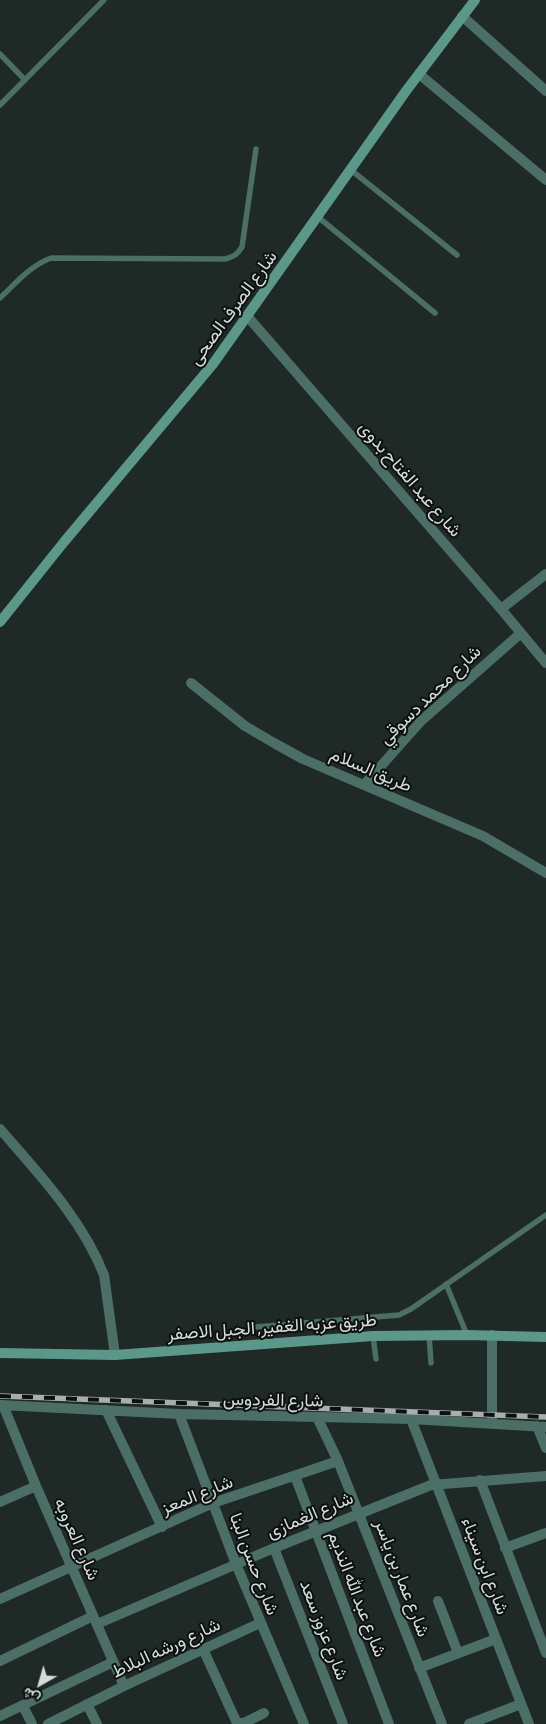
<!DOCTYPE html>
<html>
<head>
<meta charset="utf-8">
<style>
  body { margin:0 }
  #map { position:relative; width:546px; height:1724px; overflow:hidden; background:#1f2926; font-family:"Asap Condensed",Vazirmatn,sans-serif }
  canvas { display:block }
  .north { position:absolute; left:15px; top:1659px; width:50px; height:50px; -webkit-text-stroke:4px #0c110f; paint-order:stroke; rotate:218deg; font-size:14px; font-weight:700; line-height:20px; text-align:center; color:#d5dbd9 }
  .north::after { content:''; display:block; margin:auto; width:18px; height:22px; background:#d5dbd9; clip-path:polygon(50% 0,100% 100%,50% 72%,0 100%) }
</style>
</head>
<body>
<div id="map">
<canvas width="546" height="1724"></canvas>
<div class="north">ش</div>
</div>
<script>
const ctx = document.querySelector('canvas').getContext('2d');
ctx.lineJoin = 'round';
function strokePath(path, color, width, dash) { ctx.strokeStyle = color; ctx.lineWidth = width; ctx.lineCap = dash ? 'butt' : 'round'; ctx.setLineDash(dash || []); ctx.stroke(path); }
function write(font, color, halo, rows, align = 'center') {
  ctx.font = font + ' "Asap Condensed",Vazirmatn,sans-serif'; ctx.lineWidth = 4; ctx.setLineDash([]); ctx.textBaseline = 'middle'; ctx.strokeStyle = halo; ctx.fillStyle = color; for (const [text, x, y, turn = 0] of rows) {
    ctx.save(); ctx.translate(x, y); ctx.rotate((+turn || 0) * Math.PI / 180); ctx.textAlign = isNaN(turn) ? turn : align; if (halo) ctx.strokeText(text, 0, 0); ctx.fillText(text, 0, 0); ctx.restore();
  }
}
const lane = new Path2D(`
  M0,54L25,80
  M0,105L104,0
  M351,170L457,255
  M318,217L435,313
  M0,298C16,283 30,266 51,258L225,259C233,257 237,255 242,247L256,149
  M446,1284L467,1335
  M256,1327L399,1315L411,1309L546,1215
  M429,1335L431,1363
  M373,1336L376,1359`);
const street = new Path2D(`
  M462,16L546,91
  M419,74L546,180
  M248,317L501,609L546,663
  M501,609L546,574
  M191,683L245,726L274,743L303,759L483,836L546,873
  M364,785L421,721L521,633
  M0,1129C39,1174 82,1219 104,1275L115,1355
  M0,1405L179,1414L411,1419L546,1427
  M3,1405L36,1486L124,1686
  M106,1410L162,1527
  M179,1414L236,1564L304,1724
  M317,1417L338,1461L442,1724
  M411,1419L529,1724
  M492,1424V1335
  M537,1426L546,1448
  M295,1476L389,1724
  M480,1480L546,1653
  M0,1502L36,1486
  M274,1548L343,1724
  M505,1548L546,1533
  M0,1599L213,1503L338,1461
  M438,1601L458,1653
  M97,1624L274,1548L431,1485L546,1476
  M203,1649L236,1721L238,1723H244L264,1713
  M0,1661L93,1616
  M419,1668L496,1639
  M87,1704L97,1724
  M23,1706L32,1724
  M0,1716L113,1662
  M48,1724L124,1686L260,1623
  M469,1724L521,1704`);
const secondary = new Path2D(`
  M0,622L64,542L213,364L406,91L475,0
  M0,1353L115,1355L373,1336L467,1335L546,1337`);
const rail = new Path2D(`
  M0,1396L546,1417`);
const streetNames = [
  ["شارع الصرف الصحى",233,308,-54],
  ["شارع عبد الفتاح بدوى",410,479,49],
  ["شارع محمد دسوقي",430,695,-44],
  ["طريق السلام",371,770,23],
  ["طريق عزبه الغفير, الجبل الاصفر",272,1327,-4],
  ["شارع الفردوس",273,1400,1],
  ["شارع المعز",197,1495,-22],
  ["شارع الغمازى",310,1515,-23],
  ["شارع العروبه",77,1539,66],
  ["شارع حسن البنا",254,1564,69],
  ["شارع ابن سيناء",485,1566,69],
  ["شارع عمار بن ياسر",402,1578,69],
  ["شارع عبد الله النديم",357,1594,69],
  ["شارع عزوز سعد",324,1630,69],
  ["شارع ورشه البلاط",166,1648,-25]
];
strokePath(lane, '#4b6f66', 5.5);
strokePath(street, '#4b6f66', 10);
strokePath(secondary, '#5c988a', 10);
strokePath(rail, '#a7aeac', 5.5);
strokePath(rail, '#0c110f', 4, [11]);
write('18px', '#d5dbd9', '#0c110f', streetNames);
</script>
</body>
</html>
